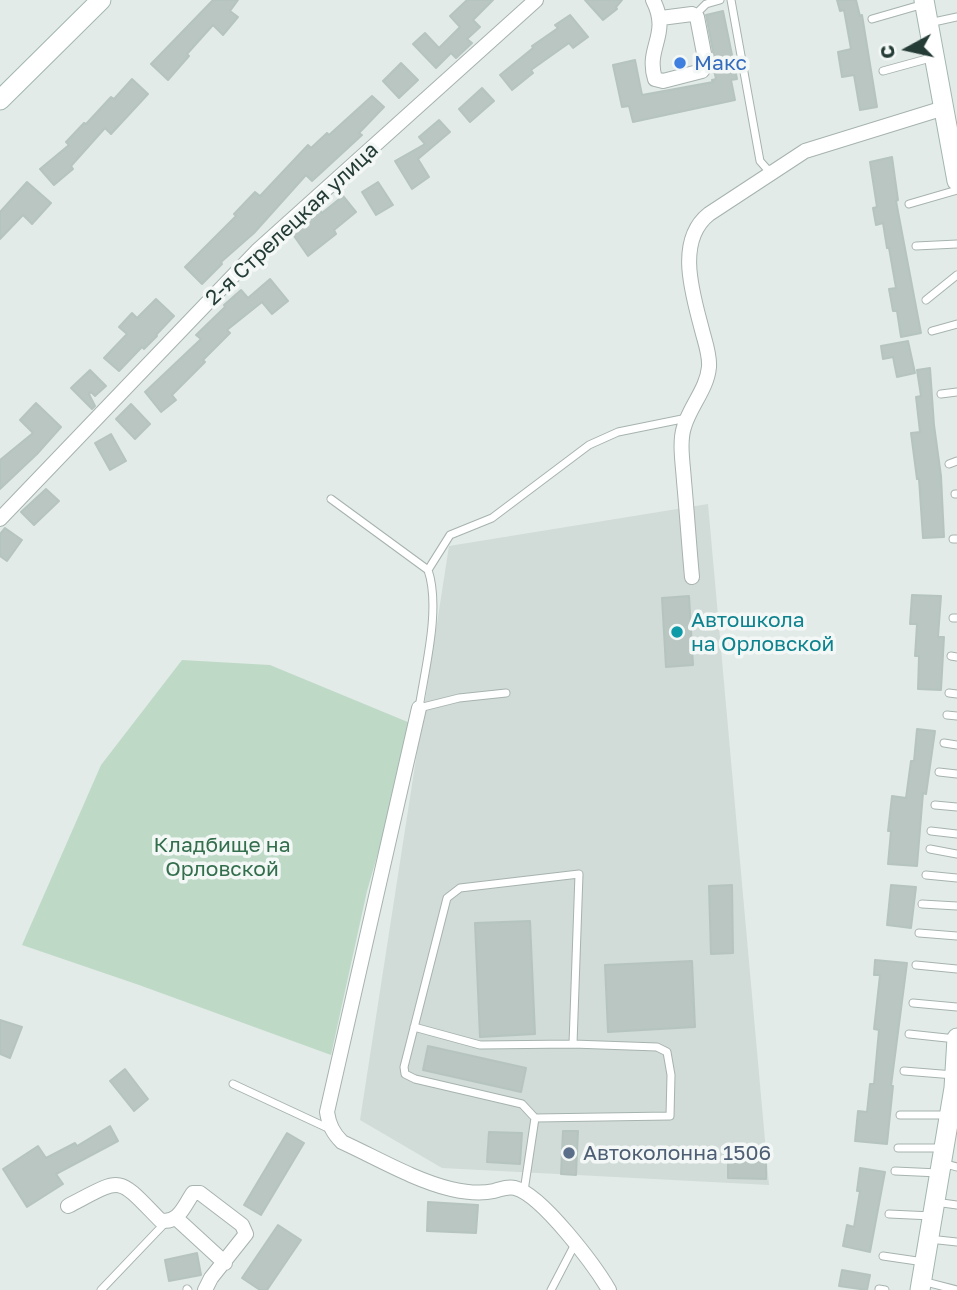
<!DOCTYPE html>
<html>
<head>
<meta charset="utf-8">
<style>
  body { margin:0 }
  #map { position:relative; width:957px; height:1290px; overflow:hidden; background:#e3ebe8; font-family:"Golos Text",sans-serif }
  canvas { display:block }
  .north { position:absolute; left:873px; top:14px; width:70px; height:70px; -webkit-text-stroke:5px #f3f8f6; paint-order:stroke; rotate:262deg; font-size:19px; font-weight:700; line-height:28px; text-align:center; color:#243b36 }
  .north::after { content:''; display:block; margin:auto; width:24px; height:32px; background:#243b36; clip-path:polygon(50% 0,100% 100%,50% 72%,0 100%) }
</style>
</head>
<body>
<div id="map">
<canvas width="957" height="1290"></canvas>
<div class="north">С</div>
</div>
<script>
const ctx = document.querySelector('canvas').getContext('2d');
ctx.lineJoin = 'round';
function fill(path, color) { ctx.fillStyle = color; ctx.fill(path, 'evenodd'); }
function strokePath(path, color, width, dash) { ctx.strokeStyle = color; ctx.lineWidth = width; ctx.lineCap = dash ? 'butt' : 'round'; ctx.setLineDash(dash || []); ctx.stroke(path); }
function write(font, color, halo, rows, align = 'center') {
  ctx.font = font + ' "Golos Text",sans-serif'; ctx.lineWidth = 7; ctx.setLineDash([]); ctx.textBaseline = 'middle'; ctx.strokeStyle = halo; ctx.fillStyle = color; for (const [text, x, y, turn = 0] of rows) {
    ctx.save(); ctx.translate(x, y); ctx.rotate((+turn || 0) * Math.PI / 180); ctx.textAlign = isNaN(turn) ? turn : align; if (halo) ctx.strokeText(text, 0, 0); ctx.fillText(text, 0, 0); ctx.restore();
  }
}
const built = new Path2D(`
  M708,504L769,1185L442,1168L360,1120L449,546Z`);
const green = new Path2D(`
  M182,660L270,665L415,725L367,891L331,1055L139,985L22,945L101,765Z`);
const building = new Path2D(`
  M213,0H238L230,11L238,17L223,35L213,25L187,54L189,56L168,80L151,64Z
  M467,0H493L473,20L480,27L467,39L472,43L456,58L451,53L436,68L413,44L425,33L439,48L460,27L450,16Z
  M585,0H622L616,7L617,9L603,20Z
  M837,0H856L860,16L862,15L877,107L860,110L854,75L842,77L838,52L851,49L844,10L840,11Z
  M723,11L737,79L731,80L735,100L633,122L629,106L622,107L613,65L635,60L642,95L713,82L712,80L716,79L714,70L715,62L706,15Z
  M570,15L588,37L573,48L569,43L531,70L533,73L512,90L500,75L533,48L532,46L558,28L555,25Z
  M401,63L418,80L399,98L383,81Z
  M132,79L148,94L111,134L105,128L71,166L73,169L54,185L40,169L69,145L66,142L84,123L86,124L111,97L114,99Z
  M482,88L494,101L470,122L459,109Z
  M372,96L384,107L359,133L362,135L312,181L306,175L254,233L221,262L222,264L202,284L185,267L236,216L234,214L255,192L260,196L308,145L311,148L327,133L329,135Z
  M439,120L450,132L418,159L429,177L412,189L395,161L425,144L419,137Z
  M892,157L898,200L896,201L921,333L901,337L897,311H893L889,289L896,288L889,248H887L883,223L876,225L873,208L877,207L870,162Z
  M27,182L51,203L32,224L23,215L0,239V212Z
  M378,182L393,205L376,215L362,192Z
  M343,196L356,212L334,230L336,234L308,256L292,233L313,213L319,209L322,213Z
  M270,279L288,301L272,314L262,302L227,330L230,333L203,360L205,362L172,395L176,400L161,412L145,392L201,339L196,335L225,307L224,305L241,290L248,298Z
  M156,299L174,316L156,335L157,336L144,349L142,347L119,371L104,358L127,334L119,327L132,313L137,318Z
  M908,341L915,373L897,377L893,357L883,359L881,346Z
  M930,368L934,425L941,476L944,537L923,538L919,479H917L911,433L920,432L916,397L921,396L917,370Z
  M90,370L106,386L95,396L91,392L89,394L95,406L92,409L71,388Z
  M36,403L61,427L37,454L0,489V460L33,433L20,420Z
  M131,404L150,424L135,439L116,419Z
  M111,434L126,461L110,470L95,443Z
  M46,489L59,501L34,525L21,512Z
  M5,528L22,540L7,561L0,556V534Z
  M912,595L941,596L938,637H944L941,690L918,689L919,656H915L917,624H910Z
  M689,596L693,665L666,667L662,598Z
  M917,729L935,731L926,794L923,793L917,866L888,864L891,831H888L892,796L906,798L911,761H914Z
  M732,885L733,953L711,954L709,886Z
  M891,885L916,887L911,928L887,925Z
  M530,921L535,1034L480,1037L475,923Z
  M875,960L907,963L891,1086H893L887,1144L855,1141L858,1111L867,1112L870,1084H874L879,1030L874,1029L880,975H874Z
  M692,961L695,1027L608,1032L605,965Z
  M0,1020L22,1027L10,1058L0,1054Z
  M428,1046L526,1068L521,1092L423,1070Z
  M125,1069L148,1099L134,1111L110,1081Z
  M110,1126L118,1141L56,1174L63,1184L27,1207L3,1169L38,1146L46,1158L75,1143L77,1146Z
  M563,1131H578L576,1175L561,1174Z
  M489,1132L522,1133L520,1164L487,1162Z
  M287,1133L304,1143L261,1215L244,1205Z
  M728,1161L766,1162V1179L728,1178Z
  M860,1168L885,1172L870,1252L843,1246L847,1225L854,1227L860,1191H857Z
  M428,1202L478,1205L476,1233L427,1231Z
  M278,1225L301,1240L267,1290H260L242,1278Z
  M197,1253L201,1275L169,1281L165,1260Z
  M842,1270L870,1275L867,1290L839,1286Z`);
const lane = new Path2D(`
  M731,0L760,161L767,169L773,170
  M695,15L706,4L720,0
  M872,19L924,4
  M929,23L957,17
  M883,71L934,57
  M909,204L957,190
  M916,246L957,244
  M926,300L957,275
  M932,331L957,324
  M941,394L957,392
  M949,464L957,461
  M955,494H957
  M331,499L428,570C441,608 425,668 419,708L459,698L506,693
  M953,539H957
  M428,570L450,535L492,518L589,445L618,432L687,418
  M953,618H957
  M951,656L957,657
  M949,693L957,694
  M947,715L957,716
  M944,743L957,745
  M939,772L957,774
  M935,805L957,807
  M931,831L957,834
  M930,849L957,854
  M926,875L957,878
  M922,904L957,906
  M919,933L957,936
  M916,965L957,969
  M913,1003L957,1007
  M414,1027L480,1045L573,1044L579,874L460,888L447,898L404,1067L405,1074L415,1079L522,1104L535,1118L524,1191
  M909,1034L956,1039
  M904,1071L954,1075
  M233,1084L332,1130
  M900,1115H949
  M535,1118L670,1116L671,1075L667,1052L657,1047L573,1044
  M898,1148H943
  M942,1163L957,1167
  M895,1171L939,1173
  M935,1202L957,1205
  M889,1214L932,1216
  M929,1239L957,1242
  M883,1256L924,1262
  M922,1281L957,1290
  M187,1289L188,1290
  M879,1289L885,1290
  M101,1290L166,1222
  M551,1290L575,1244`);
const street = new Path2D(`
  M653,0C671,35 645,47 655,79L663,81L702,71L706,64L697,17L692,14L661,18
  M0,519L257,251L536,0
  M692,577C689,545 687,513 684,481C683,464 679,443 684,427C690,406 707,389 709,367C710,355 705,342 702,330C693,295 675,241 709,214L805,151L944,108
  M419,708L327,1112C329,1125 333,1133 342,1142C377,1158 414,1180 451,1189C464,1192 481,1194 494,1191C502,1189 507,1186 515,1188C542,1195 595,1266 609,1290
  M68,1206C124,1177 116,1175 160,1220C178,1225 184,1206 193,1193H200L242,1225L246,1234L211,1278L205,1290
  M176,1218L225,1263`);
const secondary = new Path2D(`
  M924,0L957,181
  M0,100L101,0
  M920,1290L954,1088L957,1038`);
const markers = [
  [680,63,7,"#3f7fe0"],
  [677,632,7,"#0f9aa8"],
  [569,1153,7,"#5c6f8a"]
];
const shopNames = [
  ["Макс",694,63]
];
const streetNames = [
  ["2-я Стрелецкая улица",292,224,-43]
];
const cultureNames = [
  ["Автошкола",691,620],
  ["на Орловской",691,644]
];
const parkNames = [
  ["Кладбище на",222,845],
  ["Орловской",222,869]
];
const serviceNames = [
  ["Автоколонна 1506",583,1153]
];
fill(built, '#d1dbd7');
fill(green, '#bedac7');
fill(building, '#b9c6c1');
strokePath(building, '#b6c4bf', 2);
strokePath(lane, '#a6b3af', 9);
strokePath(street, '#a6b3af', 16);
strokePath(secondary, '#a2b6b0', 21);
strokePath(lane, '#fff', 7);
strokePath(street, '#fff', 14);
strokePath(secondary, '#fff', 19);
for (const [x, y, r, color] of markers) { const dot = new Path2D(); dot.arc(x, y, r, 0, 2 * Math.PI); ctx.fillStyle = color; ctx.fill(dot); strokePath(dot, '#f3f8f6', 2.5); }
write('21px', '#366cbe', '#f3f8f6', shopNames, 'left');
write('21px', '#243b36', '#f3f8f6', streetNames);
write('21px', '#0d838f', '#f3f8f6', cultureNames, 'left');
write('21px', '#336e4d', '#f3f8f6', parkNames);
write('21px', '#4e5e75', '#f3f8f6', serviceNames, 'left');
</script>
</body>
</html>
